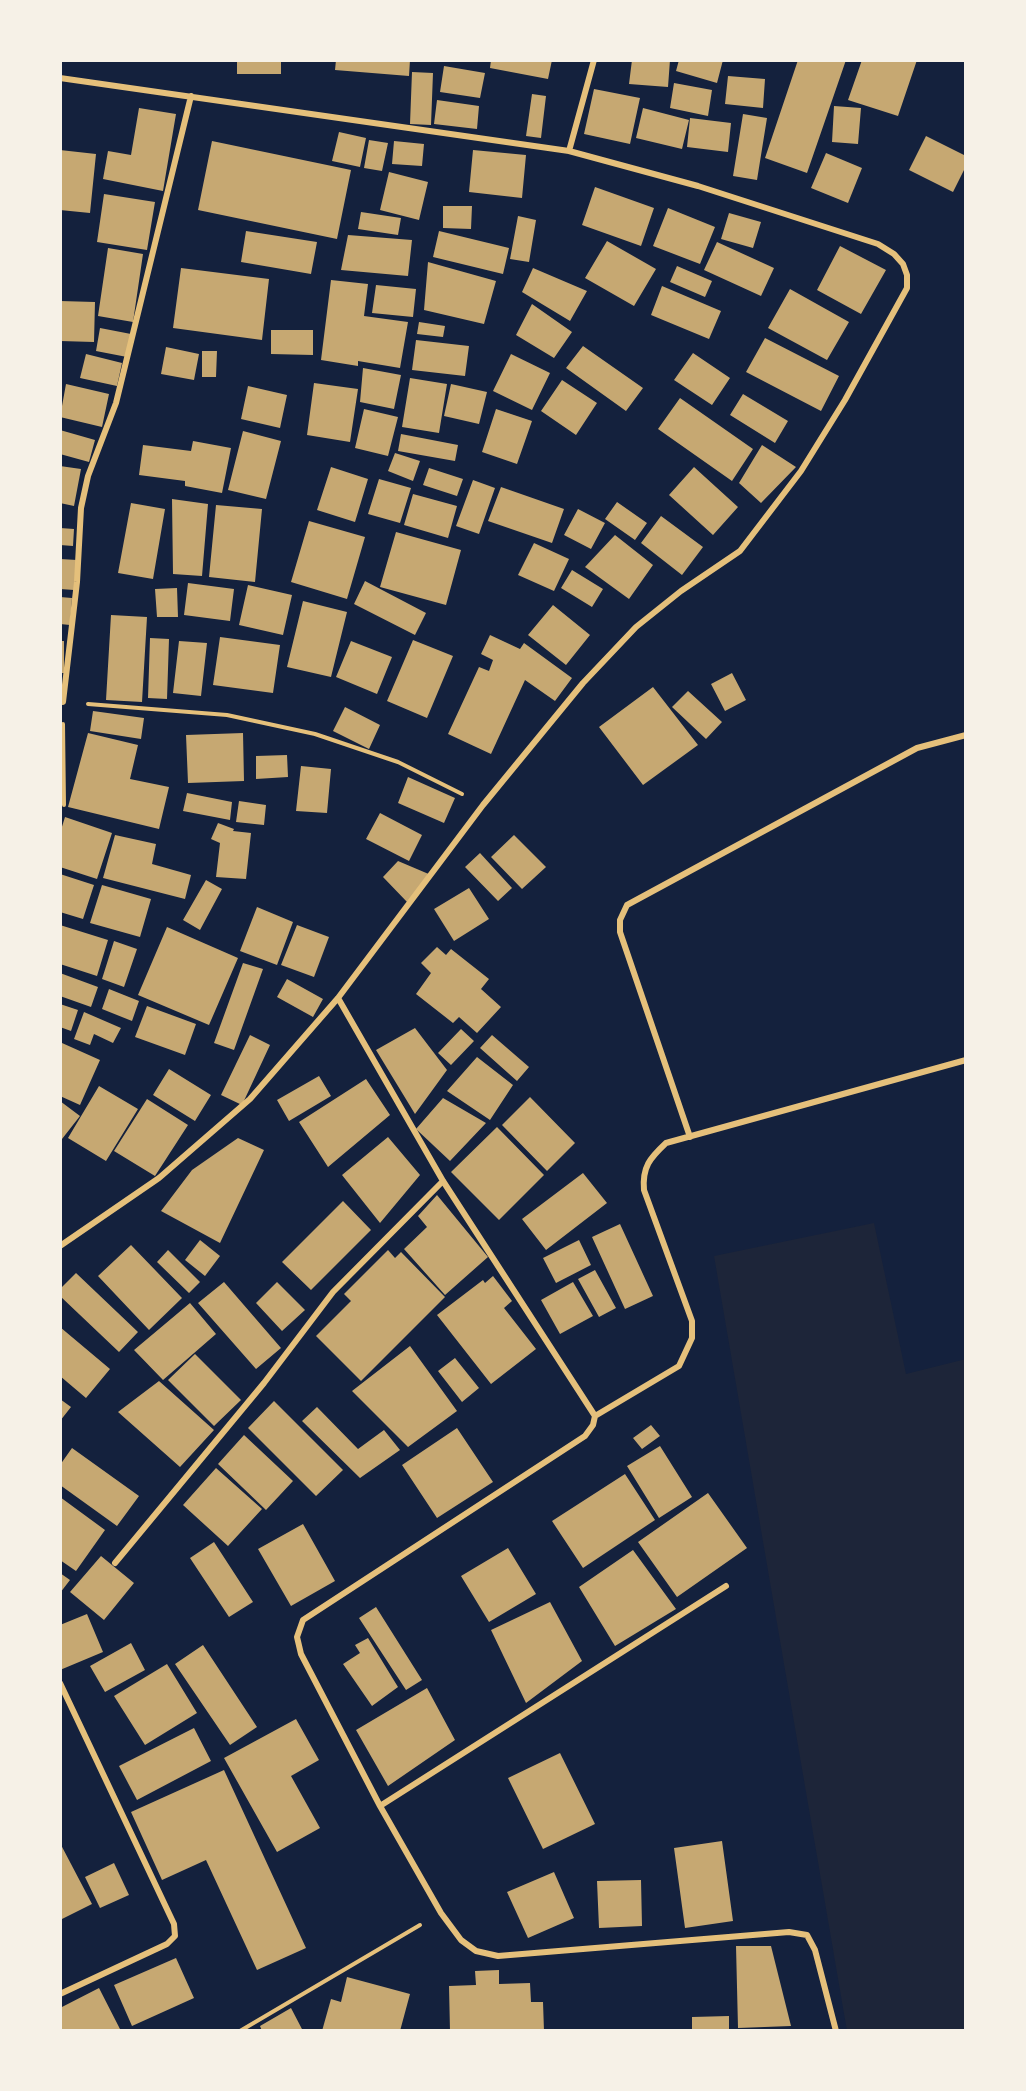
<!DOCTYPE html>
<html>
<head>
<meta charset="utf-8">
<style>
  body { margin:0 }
  #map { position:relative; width:1026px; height:2091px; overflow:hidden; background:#14213d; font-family:"Source Sans 3",sans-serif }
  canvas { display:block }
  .frame { position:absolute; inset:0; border:62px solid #f6f1e7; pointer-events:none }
</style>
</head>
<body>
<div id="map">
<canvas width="1026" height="2091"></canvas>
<div class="frame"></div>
</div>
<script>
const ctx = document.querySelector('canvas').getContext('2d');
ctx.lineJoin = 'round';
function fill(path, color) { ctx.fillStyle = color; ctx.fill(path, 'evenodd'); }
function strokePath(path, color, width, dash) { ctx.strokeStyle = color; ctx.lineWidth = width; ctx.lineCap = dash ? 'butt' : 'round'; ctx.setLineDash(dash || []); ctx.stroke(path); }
const green = new Path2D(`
  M874,1223L906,1374L966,1359V2031H847L714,1256Z`);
const building = new Path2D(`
  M237,60H281V74H237Z
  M336,60H410L409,76L335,70Z
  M491,60H552L548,79L490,68Z
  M632,60H670L668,87L629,84Z
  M679,60H723L717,83L676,71Z
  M798,60H846L807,173L765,158Z
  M862,60H917L898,116L848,100Z
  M444,66L485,73L480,98L440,92Z
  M412,72L433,73L431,125L410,124Z
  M728,76L765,79L763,108L725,104Z
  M674,83L712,90L708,116L670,108Z
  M594,89L640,98L630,144L584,134Z
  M532,94L546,96L541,138L526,136Z
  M437,100L479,106L477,129L434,124Z
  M834,106L861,108L858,144L832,142Z
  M139,108L176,114L163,191L103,179L108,151L131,155Z
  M643,108L689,120L682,149L636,138Z
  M743,114L767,118L757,180L733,176Z
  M690,118L731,123L728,152L687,147Z
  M339,132L366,138L360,167L332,161Z
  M926,136L966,156V166L953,192L909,170Z
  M369,140L388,143L382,171L364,168Z
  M212,141L351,170L337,239L198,210Z
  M394,141L424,144L422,166L392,164Z
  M60,150L96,154L90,213L60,210Z
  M473,150L526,155L522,198L469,192Z
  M826,153L862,168L848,203L811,188Z
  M389,172L428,182L419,220L380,210Z
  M595,187L654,208L641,246L582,225Z
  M104,194L155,202L147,250L97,242Z
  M443,206H472L471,229L443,228Z
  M668,208L715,227L700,264L653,246Z
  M361,212L401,218L398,235L358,229Z
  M729,213L761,222L753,248L721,239Z
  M518,216L536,220L529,262L510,259Z
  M246,231L317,242L311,274L241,262Z
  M439,231L509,248L503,274L433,257Z
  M348,235L412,240L408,276L341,270Z
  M607,241L656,269L634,306L585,278Z
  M717,242L774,268L761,296L704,270Z
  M840,246L886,270L861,314L817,290Z
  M108,248L143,254L133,322L98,316Z
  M428,262L496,281L484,324L424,310Z
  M677,266L712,281L705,297L670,282Z
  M181,268L269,279L262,340L173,328Z
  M533,268L587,291L570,321L522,292Z
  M331,280L368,284L364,316L408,322L400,368L358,361V366L321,360Z
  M376,285L416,289L413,317L372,313Z
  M662,286L721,311L709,339L651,315Z
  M790,289L849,322L827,360L768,328Z
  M60,301L95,302L94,342L60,341Z
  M532,304L572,332L554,358L516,335Z
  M419,322L445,326L443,337L417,334Z
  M100,328L131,334L127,357L96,351Z
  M271,330H313V355L271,354Z
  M765,338L839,376L821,411L746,372Z
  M416,340L469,346L465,376L412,370Z
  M583,346L643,388L626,411L566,368Z
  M166,347L199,354L194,380L161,374Z
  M202,351H217L216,377H202Z
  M693,353L730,378L712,405L674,380Z
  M86,354L122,363L117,386L80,378Z
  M511,354L550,373L532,410L493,391Z
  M363,368L401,375L394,409L360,402Z
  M410,378L447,384L439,433L402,427Z
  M562,380L597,403L576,435L541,411Z
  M314,383L358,389L350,442L307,435Z
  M66,384L109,394L102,427L60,417Z
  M451,384L487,392L479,424L444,416Z
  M248,386L287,395L280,428L241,419Z
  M743,394L788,421L775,443L730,415Z
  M680,398L753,449L732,481L658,429Z
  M364,409L398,417L388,456L355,448Z
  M496,409L532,421L517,464L482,452Z
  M60,430L95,440L89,462L60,454Z
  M243,431L281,441L266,499L228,490Z
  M401,434L458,445L455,461L398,451Z
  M193,441L231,448L222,493L185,486V481L139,475L143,445L191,451Z
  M762,445L796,467L761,503L739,483Z
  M395,453L420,461L413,481L388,471Z
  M60,466L81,469L74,506L60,503Z
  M331,467L368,479L355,522L317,510Z
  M694,467L738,507L713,535L669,495Z
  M429,468L463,479L457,496L423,485Z
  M379,479L411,488L400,523L368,514Z
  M473,480L495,488L479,534L456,526Z
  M501,487L564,509L552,543L488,521Z
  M413,494L457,506L448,538L404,525Z
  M172,499L208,504L202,576L173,574Z
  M617,502L647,523L635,540L605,519Z
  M131,503L165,509L153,579L118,573Z
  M216,505L262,509L255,582L209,577Z
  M578,509L605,523L591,549L564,535Z
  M661,516L703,547L682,575L641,543Z
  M309,521L365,537L347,599L291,582Z
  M60,528L74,529L73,546L60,545Z
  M396,532L461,550L446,605L380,587Z
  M615,535L653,565L629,599L585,567Z
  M534,543L569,559L554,591L518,575Z
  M60,559L77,560L74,590L60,589Z
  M572,570L603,589L592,607L561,588Z
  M365,581L426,613L415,635L354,604Z
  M188,583L234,589L230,621L184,615Z
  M248,585L292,595L283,635L239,625Z
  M177,588L178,617H157L155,589Z
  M60,597L72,598L70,625L60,624Z
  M303,601L347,612L331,677L287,667Z
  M553,605L590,635L566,665L528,635Z
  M111,615L147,617L142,702L106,700Z
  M490,635L520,649L524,643L572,678L555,701L525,680L491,754L448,734L479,667L489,671L493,660L481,654Z
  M220,637L280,645L273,693L213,685Z
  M150,638L169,639L167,699L148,698Z
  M413,640L453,656L427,718L387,701Z
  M60,641H64V673H60Z
  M179,641L207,643L201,696L173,693Z
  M351,641L392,657L377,694L336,677Z
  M732,673L746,700L725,711L711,684Z
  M653,687L698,745L643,785L599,727Z
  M688,691L722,722L706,739L672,707Z
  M345,707L380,725L369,749L333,731Z
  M93,711L144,718L141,739L90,731Z
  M88,733L138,745L130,779L169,787L159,829L68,807Z
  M243,733L244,781L188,783L186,735Z
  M287,755L288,777L256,779V756Z
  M301,766L331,769L327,813L296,811Z
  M408,777L455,798L444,823L398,803Z
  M187,793L232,802L230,820L183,811Z
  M239,801L266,805L264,825L236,822Z
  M380,813L422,835L409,861L366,839Z
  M65,817L112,833L97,879L60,867V833Z
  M218,823L234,829L233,831L251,833L246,879L216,877L220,843L211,839Z
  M115,835L156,844L152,864L191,875L185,899L103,878Z
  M514,835L546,867L522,889L491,857Z
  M480,853L512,888L498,901L465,867Z
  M398,861L431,875L408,903L383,877Z
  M60,874L94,885L83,919L60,912Z
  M206,880L222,889L200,930L183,920Z
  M102,885L151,899L140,937L90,923Z
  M469,888L489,919L454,941L434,909Z
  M257,907L293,922L277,965L240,951Z
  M60,925L108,940L97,976L60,964Z
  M297,925L329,937L314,977L281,965Z
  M167,927L238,958L209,1025L138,995Z
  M114,941L137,949L124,987L102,979Z
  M437,947L446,955L451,949L489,979L481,989L501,1007L477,1033L459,1017L453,1023L416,994L431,973L421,963Z
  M243,963L263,969L234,1050L214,1043Z
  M60,973L98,987L91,1007L60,996Z
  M287,979L323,999L313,1017L277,997Z
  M109,989L139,1001L132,1021L102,1009Z
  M60,1004L78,1010L71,1031L60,1027Z
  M147,1006L196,1024L185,1055L135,1037Z
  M84,1012L121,1028L113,1043L94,1034L90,1045L74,1039Z
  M415,1028L447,1070L415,1114L376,1050Z
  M461,1029L474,1041L451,1065L438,1053Z
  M250,1035L270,1045L242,1105L221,1095Z
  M492,1035L529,1067L517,1081L480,1048Z
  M62,1043L100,1060L80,1105L60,1096Z
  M477,1057L513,1085L490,1120L447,1091Z
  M169,1069L211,1095L195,1121L153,1095Z
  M319,1076L331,1096L289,1121L277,1100Z
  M366,1079L390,1115L328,1167L299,1122Z
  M99,1086L138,1109L106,1161L68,1138Z
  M530,1097L575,1143L547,1171L502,1125Z
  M443,1098L486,1123L450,1161L416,1129Z
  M147,1099L188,1125L155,1176L114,1151Z
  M60,1101L80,1116L62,1139L60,1138Z
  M497,1127L544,1175L499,1220L451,1172Z
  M388,1137L420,1175L380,1223L342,1175Z
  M238,1138L264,1150L220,1243L161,1211L192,1170Z
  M583,1173L607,1203L546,1250L522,1219Z
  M437,1195L488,1257L445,1295L404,1249L427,1227L418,1216Z
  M343,1201L371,1230L311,1290L282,1262Z
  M620,1224L653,1296L625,1309L592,1237Z
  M200,1240L220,1256L205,1276L185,1260Z
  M579,1240L591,1265L556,1283L543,1258Z
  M131,1245L182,1298L149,1330L98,1276Z
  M168,1250L200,1282L189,1293L157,1262Z
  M388,1250L395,1258L401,1252L445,1297L361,1381L316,1336L351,1301L344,1294Z
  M595,1270L616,1308L599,1317L578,1279Z
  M76,1273L138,1332L119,1352L60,1296V1289Z
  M493,1276L512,1301L504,1308L536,1349L491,1384L437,1315L483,1280L485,1283Z
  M224,1282L281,1348L256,1369L198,1303Z
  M277,1282L305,1310L282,1331L256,1303Z
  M573,1282L593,1316L560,1334L541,1300Z
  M190,1303L216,1334L163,1380L134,1350Z
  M60,1327L110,1369L86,1398L60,1376Z
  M410,1346L457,1411L408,1447L352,1391Z
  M195,1354L241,1400L214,1426L168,1380Z
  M455,1358L479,1388L462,1402L438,1371Z
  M159,1381L214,1430L180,1467L118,1412Z
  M60,1399L71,1407L60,1421Z
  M274,1401L343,1470L316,1496L248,1428Z
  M317,1407L358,1449L384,1430L400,1450L360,1478L302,1421Z
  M651,1425L660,1436L642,1449L633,1438Z
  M457,1428L493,1482L437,1518L402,1465Z
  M244,1435L293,1481L266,1510L218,1464Z
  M660,1446L692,1497L659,1518L627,1466Z
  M72,1448L139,1496L117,1526L60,1485V1465Z
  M216,1468L262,1509L228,1546L183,1505Z
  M625,1474L655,1520L583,1568L552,1521Z
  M708,1493L747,1548L677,1597L638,1542Z
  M60,1497L105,1530L76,1571L60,1560Z
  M303,1524L335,1581L291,1606L258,1549Z
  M214,1542L253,1602L229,1617L190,1558Z
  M508,1548L536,1594L489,1622L461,1576Z
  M633,1550L676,1609L615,1646L579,1587Z
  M101,1556L134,1583L104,1620L70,1592Z
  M60,1573L70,1580L60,1593Z
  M550,1602L582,1661L526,1703L491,1630Z
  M376,1607L422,1680L406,1690L359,1618Z
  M87,1614L103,1652L60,1670V1625Z
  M368,1638L398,1687L372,1706L343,1664L360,1653L355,1645Z
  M131,1643L145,1670L105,1692L90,1666Z
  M203,1645L257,1727L230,1745L175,1664Z
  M167,1664L197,1713L145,1745L114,1696Z
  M427,1688L455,1740L388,1786L356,1730Z
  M296,1719L319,1760L291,1776L320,1828L277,1852L224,1758Z
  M194,1728L211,1761L137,1800L119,1766Z
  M560,1753L595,1824L543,1849L508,1778Z
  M224,1770L306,1948L257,1970L206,1860L162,1880L131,1812Z
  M722,1841L733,1921L685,1928L674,1848Z
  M60,1843L92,1904L60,1920Z
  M114,1863L129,1895L100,1908L85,1877Z
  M554,1872L574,1918L528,1938L507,1892Z
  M641,1880L642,1926L599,1928L597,1881Z
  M736,1946H771L791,2026L738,2028Z
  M176,1958L194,1998L132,2026L114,1985Z
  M499,1970V1984L530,1983L531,2002H543L544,2031H450L449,1986L476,1985L475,1971Z
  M347,1977L410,1994L400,2031H322L331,1999L341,2002Z
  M99,1988L121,2031H60V2008Z
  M291,2008L303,2031H262L260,2026Z
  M729,2016V2031H692V2017Z`);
const path = new Path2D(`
  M88,704L227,715L315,734L398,762L462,794
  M63,724L64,805
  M240,2031L420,1925`);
const minor = new Path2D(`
  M60,78L569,151L698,186L878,244L894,254L903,264L907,275V288L845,400L801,471L740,551L681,591L636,627L583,683L483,805L338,998L250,1099L159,1178L60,1246
  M569,151L594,60
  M63,702L77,582L81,508L88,476L116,403L191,96
  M338,998L443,1181L595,1416L593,1425L585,1436L303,1620L297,1637L301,1654L380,1806L441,1913L461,1940L476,1951L498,1956L789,1932L807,1935L815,1950L836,2031
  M690,1137L620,932V920L627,905L917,748L966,735
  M595,1416L679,1366L692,1338V1321L644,1190C642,1167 650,1158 666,1143L966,1060
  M115,1563L264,1383L333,1292L443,1181
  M60,1683L174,1924L175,1936L167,1944L60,1994
  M380,1806L726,1586`);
fill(green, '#1d2539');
fill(building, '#c6a872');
strokePath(path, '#e5c07b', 4);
strokePath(minor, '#e5c07b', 6);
</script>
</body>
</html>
